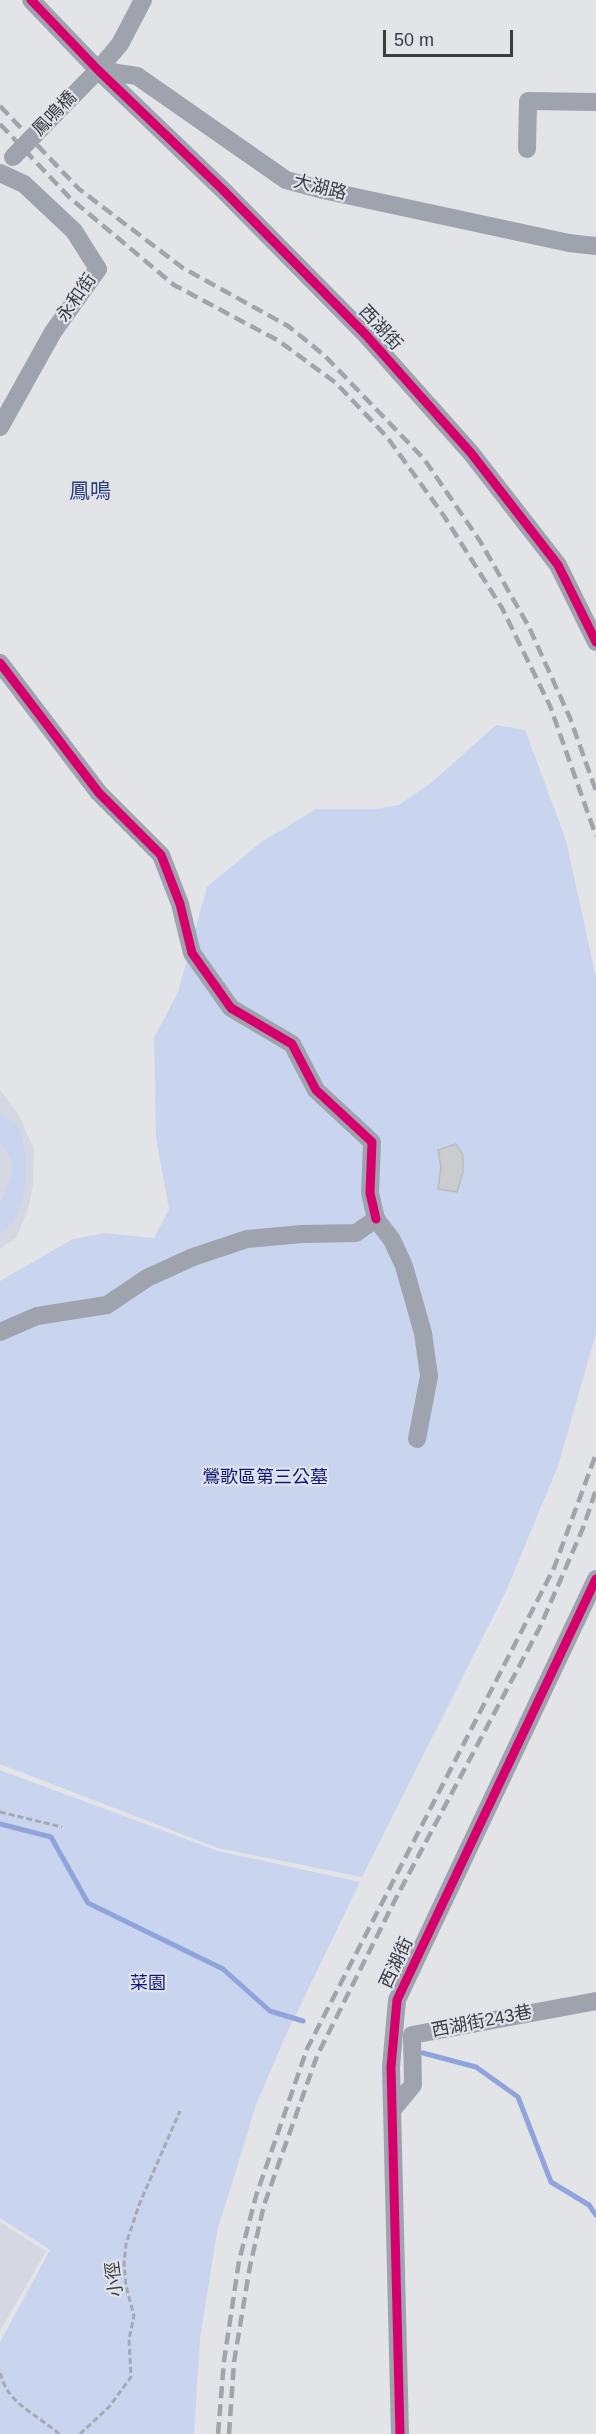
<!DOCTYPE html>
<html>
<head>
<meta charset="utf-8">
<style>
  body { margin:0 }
  #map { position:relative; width:596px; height:2434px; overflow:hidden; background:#e3e4e8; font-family:Arial,sans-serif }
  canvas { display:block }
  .scale { position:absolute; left:383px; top:30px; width:130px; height:27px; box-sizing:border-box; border:3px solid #3a3c3f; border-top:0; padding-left:8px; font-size:18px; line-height:21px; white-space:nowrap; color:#3a3c3f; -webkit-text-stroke:4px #e0e3eb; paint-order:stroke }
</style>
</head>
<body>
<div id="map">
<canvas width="596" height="2434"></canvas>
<div class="scale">50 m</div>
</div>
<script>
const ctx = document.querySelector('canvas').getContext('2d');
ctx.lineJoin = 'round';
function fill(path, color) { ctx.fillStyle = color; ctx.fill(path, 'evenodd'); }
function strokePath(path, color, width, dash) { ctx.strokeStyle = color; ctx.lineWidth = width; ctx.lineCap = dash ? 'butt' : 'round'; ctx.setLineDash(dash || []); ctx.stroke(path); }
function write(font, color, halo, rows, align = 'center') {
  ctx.font = font + ' Arial,"Noto Sans TC",sans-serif'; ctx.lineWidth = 4.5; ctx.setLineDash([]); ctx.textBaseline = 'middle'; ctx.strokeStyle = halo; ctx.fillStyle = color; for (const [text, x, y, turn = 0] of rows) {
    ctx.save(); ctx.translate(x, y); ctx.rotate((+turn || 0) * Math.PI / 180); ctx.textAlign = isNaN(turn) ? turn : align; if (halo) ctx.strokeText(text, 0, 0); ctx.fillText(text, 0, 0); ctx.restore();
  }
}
const built = new Path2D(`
  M0,1090L19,1115L34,1150L33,1184L28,1210L16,1238L0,1249Z
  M0,2222L46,2251L0,2331Z`);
const green = new Path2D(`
  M496,725L525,730L566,840L596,978V1333L558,1466L506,1591L362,1877L218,1848L0,1764V1281L73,1239L105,1233L154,1238L169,1209L156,1138L154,1038L178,992L207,887L260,843L316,809H376L399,805L431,783Z
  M0,1113L20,1128C29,1161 31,1212 0,1234V1204L11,1177V1160L0,1141Z
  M0,1770L218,1851L360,1882L285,2037L256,2105L217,2232L200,2339L194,2434H0V2342L50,2250L0,2218Z`);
const stream = new Path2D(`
  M0,1824L51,1837L88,1903L223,1969L270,2011L303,2021
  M423,2053L476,2067L518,2097L551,2182L589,2205L596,2215`);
const building = new Path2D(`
  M456,1144L463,1155V1172L457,1192L438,1189L441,1167L438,1150Z`);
const path = new Path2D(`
  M0,1812L62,1827
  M0,2373C2,2378 4,2386 8,2391C20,2409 43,2419 59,2434
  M80,2434L109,2407L131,2377L129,2339L134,2316L126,2286L124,2264L126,2244L139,2205L180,2111`);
const minor = new Path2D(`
  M31,0L98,70L222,189L366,335L471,453L558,565L596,642
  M98,70L137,76L286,180L323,190L569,243L596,246
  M98,70L120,44L143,0
  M527,149L528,101L596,102
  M0,173L24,184L74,231L98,269L53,332L0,427
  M0,663L99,793L161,855L180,904L192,953L231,1008L292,1044L316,1090L372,1142L370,1193L376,1219L392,1240L404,1266L423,1333L429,1376L417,1439
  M0,1332L37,1316L107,1305L147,1278L193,1257L247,1239L302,1234L356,1233L376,1219
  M393,2109L413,2085L412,2035L596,2001
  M400,2434L391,2067L397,2000L596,1579`);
const rail = new Path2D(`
  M0,106L79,189L183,268L288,326L324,355L424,459L480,541L529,627L570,718L596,791
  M0,124L70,198L174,285L279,341L336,383L387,437L444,516L502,608L550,706L596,836
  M218,2434L224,2361L239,2261L256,2196L307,2049L554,1568L596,1454
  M229,2434L234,2362L250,2266L264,2205L317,2056L395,1900L540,1627L583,1528L596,1490`);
const minorBridge = new Path2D(`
  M13,157L98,70`);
const cycleway = new Path2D(`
  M31,0L98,70L222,189L366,335L471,453L558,565L596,642
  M0,663L99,793L161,855L180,904L192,953L231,1008L292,1044L316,1090L372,1142L370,1193L376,1219
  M400,2434L391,2067L397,2000L596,1579`);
const streetNames = [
  ["鳳鳴橋",55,114,-46],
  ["大湖路",320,188,14],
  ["永和街",77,298,-55],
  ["西湖街",380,328,47],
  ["西湖街",397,1963,-65],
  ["西湖街243巷",482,2022,-11],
  ["小徑",115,2279,-97]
];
const parkNames = [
  ["鶯歌區第三公墓",265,1478],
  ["菜園",148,1984]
];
const quarterNames = [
  ["鳳鳴",90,492]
];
fill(built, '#d5d8e2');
fill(green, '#c9d4ef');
strokePath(stream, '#90a4dc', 5);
fill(building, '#cbcccf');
strokePath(building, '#babbbe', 1.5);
strokePath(path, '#a7a9b1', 3, [6, 3]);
strokePath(minor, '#9ea3ad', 18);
strokePath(rail, '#a2a4ac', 4.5, [12, 6]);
strokePath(minorBridge, '#9ea3ad', 18);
strokePath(cycleway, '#d6006c', 9);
write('18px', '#3a3c3f', '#e0e3eb', streetNames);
write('18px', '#0f1974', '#e0e3eb', parkNames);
write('21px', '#2d3f79', '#e0e3eb', quarterNames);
</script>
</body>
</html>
